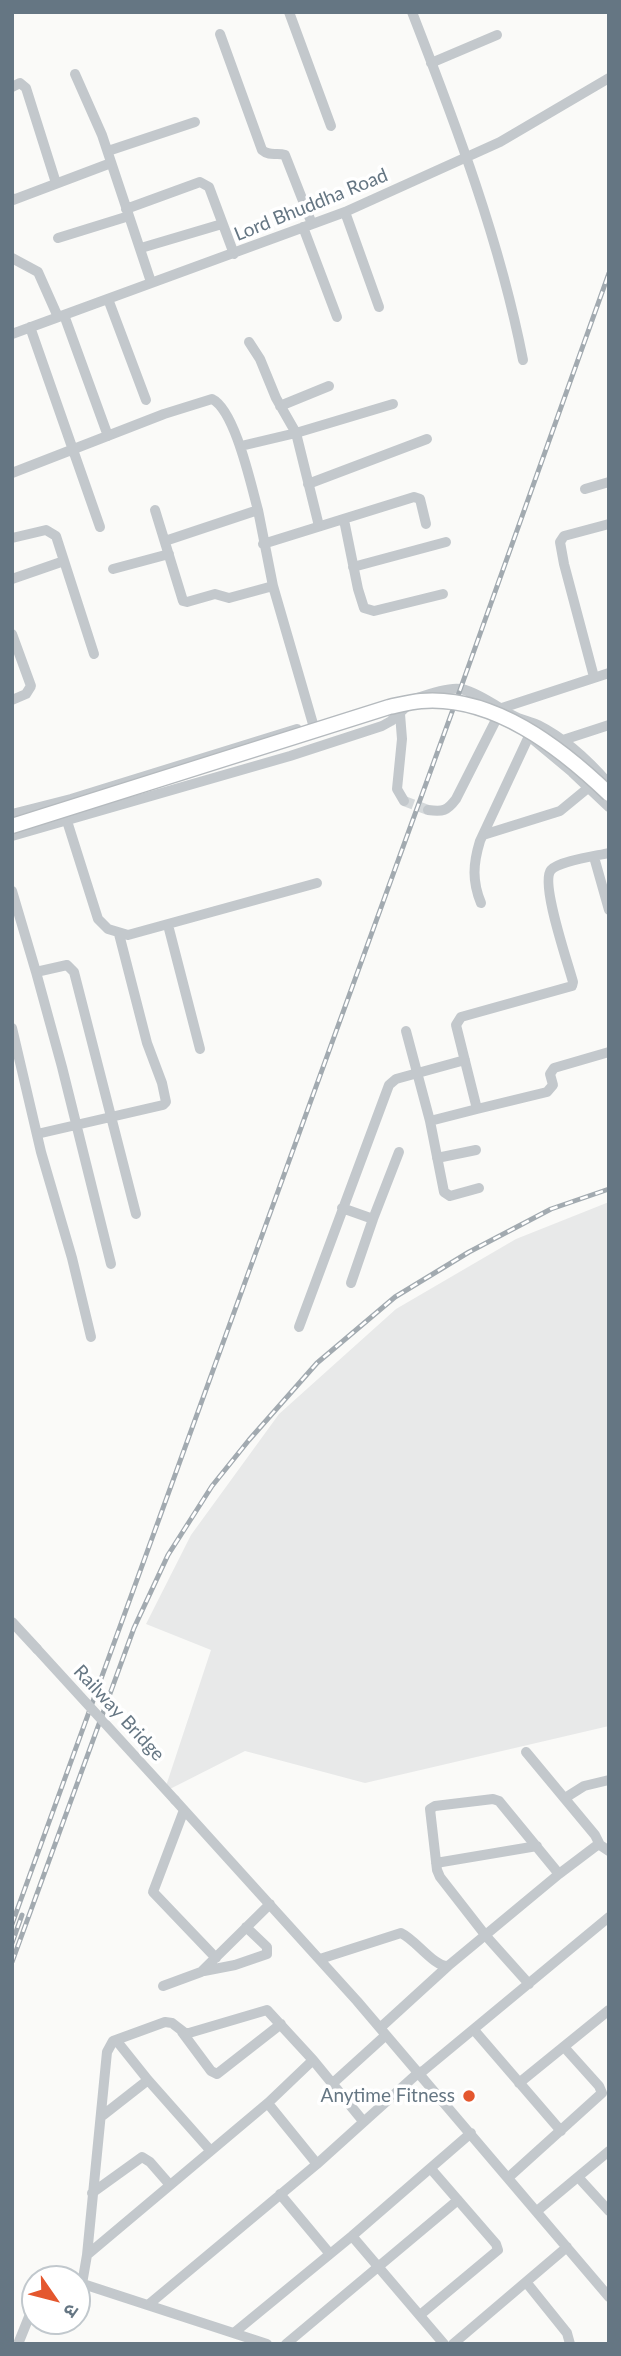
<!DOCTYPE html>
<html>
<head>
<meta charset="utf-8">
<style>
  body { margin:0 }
  #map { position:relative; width:621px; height:2356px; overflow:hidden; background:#fafaf8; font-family:Lato,"Noto Sans Devanagari",sans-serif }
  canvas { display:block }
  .frame { position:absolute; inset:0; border:14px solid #657683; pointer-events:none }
  .north { position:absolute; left:21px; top:2265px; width:70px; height:70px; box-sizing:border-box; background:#fff; border:2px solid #c1c8cd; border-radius:50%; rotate:125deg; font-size:19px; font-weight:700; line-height:28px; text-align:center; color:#657683 }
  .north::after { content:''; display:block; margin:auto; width:24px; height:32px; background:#e4572e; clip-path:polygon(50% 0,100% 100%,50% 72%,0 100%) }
</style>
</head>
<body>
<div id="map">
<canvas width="621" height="2356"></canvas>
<div class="frame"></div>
<div class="north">उ</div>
</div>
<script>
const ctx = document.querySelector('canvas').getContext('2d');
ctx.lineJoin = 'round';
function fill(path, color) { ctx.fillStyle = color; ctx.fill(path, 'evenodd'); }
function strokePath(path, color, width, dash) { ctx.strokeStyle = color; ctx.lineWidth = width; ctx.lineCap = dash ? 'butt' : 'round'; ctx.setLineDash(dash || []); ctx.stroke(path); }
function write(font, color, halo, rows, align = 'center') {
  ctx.font = font + ' Lato,sans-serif'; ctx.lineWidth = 7; ctx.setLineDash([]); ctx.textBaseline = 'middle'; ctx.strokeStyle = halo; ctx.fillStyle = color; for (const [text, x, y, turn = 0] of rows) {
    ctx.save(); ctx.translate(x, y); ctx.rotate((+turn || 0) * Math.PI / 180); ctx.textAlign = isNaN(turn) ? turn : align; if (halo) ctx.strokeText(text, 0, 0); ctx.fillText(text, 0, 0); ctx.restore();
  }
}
const built = new Path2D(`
  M609,1202V1726L365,1783L245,1751L164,1792L211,1650L146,1624L191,1535L279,1414L396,1309L516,1239Z`);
const minorTunnel = new Path2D(`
  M404,801L428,810`);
const minor = new Path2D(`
  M289,12L331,126
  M412,12C456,125 500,241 523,360
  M220,34L262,150C270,157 277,152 285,155L312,224
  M431,63L497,35
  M75,74L102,135L151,282
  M12,87L20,83L26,88L56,183
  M108,151L195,122
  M12,198L13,200L111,163
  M126,209L200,182L209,187L234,254
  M345,212L379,307
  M303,227L337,317
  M58,238L129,216
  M141,248L222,224
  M12,258L38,272L58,317
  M108,299L146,400
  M64,315L108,436
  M30,327L100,527
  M12,334L345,212L500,142L609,78
  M249,342L260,359L276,398L296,433L319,526
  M280,406L329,386
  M241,446L296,433L393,404
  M12,473L164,414L212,399C235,410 251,485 258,510
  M308,484L427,439
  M585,489L609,482
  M155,510L183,601L187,602L215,594L229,598L273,586
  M344,520L358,589L364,608L374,611L443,594
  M12,538L46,530L56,536L94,654
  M165,541L258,510L273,586L313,724
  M263,544L414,497L420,499L426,524
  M353,567L446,542
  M113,569L169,554
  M12,579L64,561
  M12,634L31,686L26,694L12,700
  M594,677L564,564L560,542L564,536L609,524
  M414,699C432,693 450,687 461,689C476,692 496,706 512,715C520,720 529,721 538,725C564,738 589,761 609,784
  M400,714L402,739L397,789L404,801
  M530,737L572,772L609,807
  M563,740L609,725
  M428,810C443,812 447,811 456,799L502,708L609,673
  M12,814L71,799L297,729
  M67,821L98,919L108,929L128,935L317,883
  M483,835L560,811L588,788
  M12,836L290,756L382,726L391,721L410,703
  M594,857L609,910
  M12,891L36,972
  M481,903C472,881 473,864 480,841L529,736
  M168,925L200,1049
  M12,1028L41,1152L72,1258L91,1337
  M406,1031L430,1121L477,1109L456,1025L461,1017L572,986L573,982C568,963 540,883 551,870C559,861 596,856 609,853
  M477,1109L547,1092L553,1085L550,1074L554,1068L609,1052
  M430,1121L444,1192L450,1196L479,1188
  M37,1134L163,1105L166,1102L162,1083L147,1043L119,934
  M437,1158L476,1150
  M342,1208L373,1219L351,1283
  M373,1219L399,1152
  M111,1264L62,1067L36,972L67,965L74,972L136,1214
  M299,1327L389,1085L396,1079L465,1060
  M12,1622L37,1649
  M526,1752L595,1835L600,1845
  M565,1798L584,1786L609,1780
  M175,1800L357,2001L609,2297
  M184,1810L153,1892L216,1958
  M436,1863L537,1846
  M320,1959L401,1933C416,1940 434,1967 448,1966L559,1874L596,1846L600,1845L609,1851
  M204,1971L235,1965L267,1954V1947L246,1927
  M529,1984L486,1936L440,1877L437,1870L430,1809L435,1806L493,1799L499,1801L559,1874
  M163,1986L201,1972L270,1904
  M380,2028L448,1966
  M474,2030L561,2131
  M182,2032L211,2071L217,2074L281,2024
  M116,2040L148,2080L210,2150
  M313,2060L363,2121
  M333,2083L386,2035
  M519,2083L609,2010
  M102,2116L148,2080
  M509,2177L602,2093L599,2086L564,2047
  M578,2177L609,2211
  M92,2193L142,2157L150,2162L170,2185
  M280,2194L330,2254
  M537,2211L609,2151
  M352,2236L444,2344
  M87,2255L269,2102
  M44,2279L47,2276L65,2279
  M77,2282L267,2344
  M526,2282L567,2333L570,2344
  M82,2284L87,2255L107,2052L113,2041L165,2022L172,2023L185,2033H189L267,2010L313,2060L269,2102L270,2106L317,2164
  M148,2305L317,2164L418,2073L423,2071L609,1917
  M420,2315L498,2250L496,2244L431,2169
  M235,2332L352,2236L471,2133
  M18,2344L35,2302
  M286,2344L458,2200
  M453,2344L567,2247`);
const rail = new Path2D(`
  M12,1924L460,690L609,273
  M12,1943L22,1915
  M12,1962L134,1628L168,1555L212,1486L249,1440L317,1363L395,1297L469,1252L551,1209L609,1189`);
const minorBridge = new Path2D(`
  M37,1649L175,1800`);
const majorBridge = new Path2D(`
  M12,826L389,707C399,705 410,702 421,701C493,695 560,747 609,794`);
const markers = [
  [469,2096,7,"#e4572e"]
];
const streetNames = [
  ["Lord Bhuddha Road",311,205,-22],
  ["Railway Bridge",119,1713,47]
];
const poiNames = [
  ["Anytime Fitness",455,2096]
];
fill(built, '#e8e9e9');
strokePath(minorTunnel, '#d5d9db', 10, [10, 5]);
strokePath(minor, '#c3c8cc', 10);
strokePath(rail, '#a2aab0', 5);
strokePath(rail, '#fff', 2.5, [8]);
strokePath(majorBridge, '#b5babe', 17, []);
strokePath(minorBridge, '#c3c8cc', 10);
strokePath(majorBridge, '#fff', 14);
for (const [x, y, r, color] of markers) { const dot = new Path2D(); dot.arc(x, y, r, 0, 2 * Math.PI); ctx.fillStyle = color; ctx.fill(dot); strokePath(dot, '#fff', 2.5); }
write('19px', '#657683', '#fff', streetNames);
write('19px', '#657683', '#fff', poiNames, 'right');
</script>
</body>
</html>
